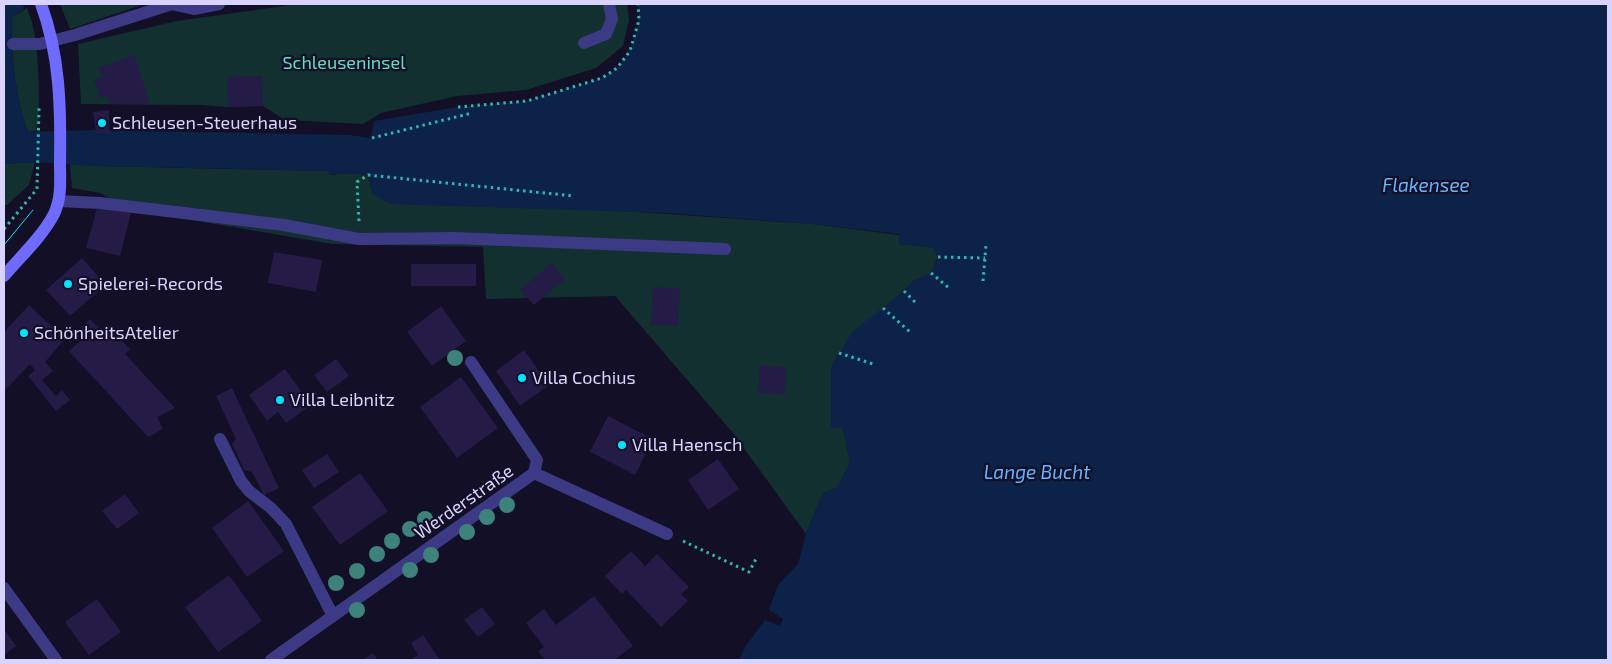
<!DOCTYPE html>
<html>
<head>
<meta charset="utf-8">
<style>
  body { margin:0 }
  #map { position:relative; width:1612px; height:664px; overflow:hidden; background:#130f26; font-family:"Exo 2",sans-serif }
  canvas { display:block }
  .frame { position:absolute; inset:0; border:5px solid #d9d4ff; pointer-events:none }
</style>
</head>
<body>
<div id="map">
<canvas width="1612" height="664"></canvas>
<div class="frame"></div>
</div>
<script>
const ctx = document.querySelector('canvas').getContext('2d');
ctx.lineJoin = 'round';
function fill(path, color) { ctx.fillStyle = color; ctx.fill(path, 'evenodd'); }
function strokePath(path, color, width, dash) { ctx.strokeStyle = color; ctx.lineWidth = width; ctx.lineCap = dash ? 'butt' : 'round'; ctx.setLineDash(dash || []); ctx.stroke(path); }
function write(font, color, halo, rows, align = 'center') {
  ctx.font = font + ' "Exo 2",sans-serif'; ctx.lineWidth = 4.5; ctx.setLineDash([]); ctx.textBaseline = 'middle'; ctx.strokeStyle = halo; ctx.fillStyle = color; for (const [text, x, y, turn = 0] of rows) {
    ctx.save(); ctx.translate(x, y); ctx.rotate((+turn || 0) * Math.PI / 180); ctx.textAlign = isNaN(turn) ? turn : align; if (halo) ctx.strokeText(text, 0, 0); ctx.fillText(text, 0, 0); ctx.restore();
  }
}
const green = new Path2D(`
  M60,4H145L70,29Z
  M298,4H627L629,20L623,46L596,68L526,90L457,96L381,113L363,124L285,120L263,106L228,107L200,105L81,104L78,44L177,21Z
  M27,8C29,14 32,20 33,27C38,42 42,118 36,131L28,132C16,102 10,49 12,17Z
  M35,162L29,185L7,205H4V164Z
  M70,164L96,166L329,171L330,175L349,173L368,175L373,194L813,224L899,235V244L933,247L938,257L931,273L914,281L898,296L831,428H843L850,463L837,488L823,493L806,534L733,433L615,296L486,299L483,247L332,244L133,210L100,193L72,188Z`);
const water = new Path2D(`
  M4,4H23L24,9L12,17C10,49 16,102 28,132L94,130L349,135L371,138L374,121L458,107L527,101L602,78L617,68L630,51L639,20L638,4H1608V660H739L747,644L765,620L780,626L783,619L769,610L778,585L798,564L806,534L823,493L837,488L850,463L843,428H831V367L839,353L853,331L898,296L914,281L931,273L938,257L933,248L899,244V234L813,224L666,213L390,204L373,194L368,175L349,173L330,175L329,171L96,166L35,162L4,164Z`);
const building = new Path2D(`
  M134,55L150,104H110L107,96L101,98L94,80L101,77L98,68Z
  M262,76L263,106L228,107L227,77Z
  M109,110V134L96,133L93,112Z
  M97,208L131,213L120,256L86,248Z
  M274,252L322,260L316,292L268,283Z
  M82,258L106,285L70,316L46,290Z
  M552,263L565,279L534,305L520,290Z
  M411,264H476V286H411Z
  M653,287L680,289L678,326L651,325Z
  M29,305L65,339L45,362L53,371L42,380L56,396L62,390L70,400L56,411L28,376L35,370L30,364L4,391V332Z
  M441,306L466,341L432,366L407,332Z
  M90,319L101,330L107,324L130,349L125,354L175,408L157,417L163,429L148,437L69,351L80,341L74,334Z
  M524,350L549,385L520,406L496,371Z
  M336,359L349,376L327,392L314,375Z
  M760,366L786,367L785,394L758,393Z
  M285,369L311,405L286,423L278,412L267,421L249,395Z
  M461,377L498,428L457,458L420,407Z
  M232,388L279,488L264,495L252,472L244,470L232,444L236,439L216,396Z
  M608,416L653,439L635,475L590,452Z
  M327,454L339,472L314,488L302,470Z
  M718,459L739,489L708,510L688,480Z
  M360,473L388,511L340,545L312,507Z
  M125,494L139,513L117,529L102,511Z
  M248,501L284,551L247,577L212,528Z
  M631,551L645,566L657,554L689,587L681,594L688,601L661,627L626,590L622,594L605,576Z
  M229,575L262,621L218,652L185,607Z
  M594,596L633,646L614,660H545L538,651L544,647L526,623L544,609L556,625Z
  M97,599L121,632L89,655L65,622Z
  M482,607L495,624L478,637L464,620Z
  M4,629L16,646L4,655Z
  M423,635L440,660H410L418,655L411,643Z
  M373,653L378,660H363Z`);
const path = new Path2D(`
  M458,107L527,101L602,78L617,68L630,51L639,20L638,4
  M372,138L472,113
  M359,221L357,182L368,175L574,196
  M4,229L37,189L39,108
  M938,257L985,258
  M931,273L949,288
  M983,281L986,245
  M904,291L916,303
  M883,308L910,332
  M839,353L873,364
  M683,541L749,572L757,557`);
const lane = new Path2D(`
  M171,4L194,9L219,4
  M584,43L606,34L612,19L609,4
  M13,44H40L75,35L172,4
  M59,201L100,203L284,225L359,239L455,238L725,249
  M471,362L537,460L534,473
  M220,439L241,481L249,491L271,508L286,524L333,616`);
const street = new Path2D(`
  M4,588L56,660
  M271,660L534,473L667,534`);
const secondary = new Path2D(`
  M4,276C20,257 42,237 54,214C62,197 60,180 60,162C61,108 60,55 41,4`);
const tram = new Path2D(`
  M4,245L33,210`);
const trees = [
  [455,358],
  [507,505],
  [487,517],
  [425,519],
  [410,529],
  [467,532],
  [392,541],
  [377,554],
  [431,555],
  [410,570],
  [357,571],
  [336,583],
  [357,610]
];
const markers = [
  [102,123,5,"#00e5ff"],
  [68,284,5,"#00e5ff"],
  [24,333,5,"#00e5ff"],
  [522,378,5,"#00e5ff"],
  [280,400,5,"#00e5ff"],
  [622,445,5,"#00e5ff"]
];
const parkNames = [
  ["Schleuseninsel",344,63]
];
const poiNames = [
  ["Schleusen-Steuerhaus",112,123],
  ["Spielerei-Records",78,284],
  ["SchönheitsAtelier",34,333],
  ["Villa Cochius",532,378],
  ["Villa Leibnitz",290,400],
  ["Villa Haensch",632,445]
];
const streetNames = [
  ["Werderstraße",464,502,-35]
];
const waterNames = [
  ["Flakensee",1426,186],
  ["Lange Bucht",1037,473]
];
fill(green, '#12302f');
fill(water, '#0c2248');
fill(building, '#241b47');
strokePath(path, '#2fb8b0', 3, [2.5, 4]);
strokePath(lane, '#3d3a85', 12);
strokePath(street, '#3d3a85', 12);
strokePath(secondary, '#6f6bff', 12);
strokePath(tram, '#00e5ff', 1);
ctx.fillStyle = '#3d827b';
for (const [x, y] of trees) { ctx.beginPath(); ctx.arc(x, y, 8, 0, 2 * Math.PI); ctx.fill(); }
for (const [x, y, r, color] of markers) { const dot = new Path2D(); dot.arc(x, y, r, 0, 2 * Math.PI); ctx.fillStyle = color; ctx.fill(dot); strokePath(dot, '#130f26', 2); }
write('18px', '#5fe0c0', '#130f26', parkNames);
write('18px', '#d9d4ff', '#130f26', poiNames, 'left');
write('18px', '#d9d4ff', '#130f26', streetNames);
write('italic 19px', '#62b6ff', '#130f26', waterNames);
</script>
</body>
</html>
